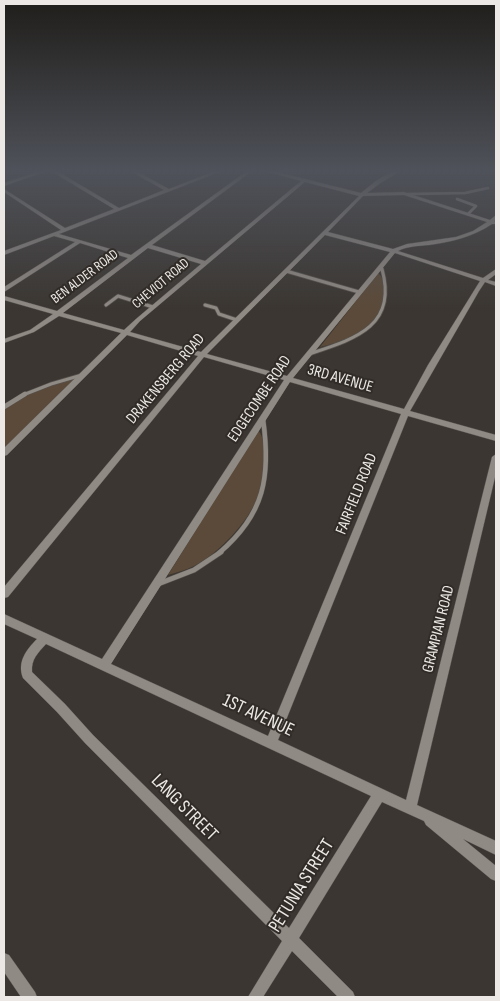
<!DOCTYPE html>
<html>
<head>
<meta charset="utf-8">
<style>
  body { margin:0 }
  #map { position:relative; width:500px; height:1001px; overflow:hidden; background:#3b3631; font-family:"Sofia Sans Condensed",sans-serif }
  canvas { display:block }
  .frame { position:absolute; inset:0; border:5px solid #ebe8e5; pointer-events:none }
</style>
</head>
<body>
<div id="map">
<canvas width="500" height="1001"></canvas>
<div class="frame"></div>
</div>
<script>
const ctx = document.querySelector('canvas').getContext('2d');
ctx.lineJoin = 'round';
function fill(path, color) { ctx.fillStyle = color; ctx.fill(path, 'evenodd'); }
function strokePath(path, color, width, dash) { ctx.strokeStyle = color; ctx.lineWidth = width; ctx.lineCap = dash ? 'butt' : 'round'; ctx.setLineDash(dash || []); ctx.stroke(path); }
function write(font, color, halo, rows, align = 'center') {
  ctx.font = font + ' "Sofia Sans Condensed",sans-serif'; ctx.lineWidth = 4; ctx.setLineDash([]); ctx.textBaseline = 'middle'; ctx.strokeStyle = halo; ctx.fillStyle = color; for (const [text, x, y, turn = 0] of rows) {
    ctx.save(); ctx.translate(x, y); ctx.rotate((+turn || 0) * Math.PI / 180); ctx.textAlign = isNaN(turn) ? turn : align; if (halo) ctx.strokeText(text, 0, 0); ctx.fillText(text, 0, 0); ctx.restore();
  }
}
const green = new Path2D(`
  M378,273C384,278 385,288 384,295C380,327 349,341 320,347Z
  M76,378L4,450V408L37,389Z
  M258,430C266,440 264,452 264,463C264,474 263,487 258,497C248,522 218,554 194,566C186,570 177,572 168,575Z`);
const laneFar3 = new Path2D(`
  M408,194L465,193L488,188
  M457,199L476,206L468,214
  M381,267L382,271`);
const laneFar2 = new Path2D(`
  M286,271L359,292
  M106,305L118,296L153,307
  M205,305L216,308L219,314L237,320
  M309,354C354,339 398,327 382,269
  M23,395L51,384L82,375`);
const laneFar1 = new Path2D(`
  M4,407L25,394
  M219,553C265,514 271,476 263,419`);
const lane = new Path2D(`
  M158,584L194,570L221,552`);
const street = new Path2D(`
  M40,171H47L4,186V183Z
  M51,171H57L119,208L164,190L130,171H136L169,189L215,171H222L59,234L131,255L247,171H252L152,245L205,261L301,181L265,171H273L361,193C372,184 386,171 401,171L382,182L367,193L404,192L490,220L496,215V220L494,221L496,222V224H492C473,237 451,242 429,245C419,246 408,246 398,251L483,278L496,269V274L488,280L496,282V286L485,282L479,291L410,411L496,435V441L408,416L278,740L406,800L492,457L496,454V473L417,805L496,841V855L463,839L496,866V881L491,879L426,825L424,821L382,802L299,938L353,992L355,997H338L292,951L263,997H248L282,941L85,743L57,712L23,678C17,662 26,650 37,639L4,624V614L102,659L284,380L204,357L8,597L4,598V587L198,356L127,335L7,455L4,456V448L121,333L59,316L34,332L4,343V339L30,330L53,314L4,300V296L57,311L128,258L80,243L4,292V287L75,242L54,236L4,255V251L61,230L4,192V189L65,228L114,209ZM305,182L359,196L201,352L130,332L140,321ZM404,195L487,222L473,231L456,237L407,244L393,249L328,232L363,196ZM325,235L390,252L287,376L207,354ZM148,248L201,264L136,319L124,330L63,313ZM395,253L480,281L428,365L404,409L293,378ZM290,382L401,414L268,736L111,664ZM46,644L371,796L289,928L93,735L65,704L32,672C31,659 38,653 46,644Z
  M4,953L9,955L35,992L37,997H21L4,972Z`);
const farStreetnames = [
  ["BEN ALDER ROAD",85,277,-37],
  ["CHEVIOT ROAD",161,284,-40]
];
const streetNames = [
  ["DRAKENSBERG ROAD",166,379,-50],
  ["3RD AVENUE",340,379,16],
  ["EDGECOMBE ROAD",260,399,-56],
  ["FAIRFIELD ROAD",357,494,-68],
  ["GRAMPIAN ROAD",439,629,-76]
];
const nearStreetnames = [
  ["1ST AVENUE",258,716,25],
  ["LANG STREET",184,808,45],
  ["PETUNIA STREET",302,886,-58]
];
fill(green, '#5b4a39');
strokePath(laneFar3, '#56524e', 3);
strokePath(laneFar2, '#56524e', 4.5);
strokePath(laneFar1, '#56524e', 5.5);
strokePath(lane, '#56524e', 6);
strokePath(street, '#56524e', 1);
strokePath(laneFar3, '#908a84', 2.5);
strokePath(laneFar2, '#908a84', 3);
strokePath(laneFar1, '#908a84', 4.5);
strokePath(lane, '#908a84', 5);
fill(street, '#908a84');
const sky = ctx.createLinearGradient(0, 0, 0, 311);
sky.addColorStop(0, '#201e1b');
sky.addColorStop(0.55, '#4f525a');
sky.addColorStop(1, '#4f525a00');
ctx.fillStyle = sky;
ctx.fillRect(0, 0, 500, 311);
write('14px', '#ebe8e5', '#312c27', farStreetnames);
write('16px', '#ebe8e5', '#312c27', streetNames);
write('19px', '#ebe8e5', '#312c27', nearStreetnames);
</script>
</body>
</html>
